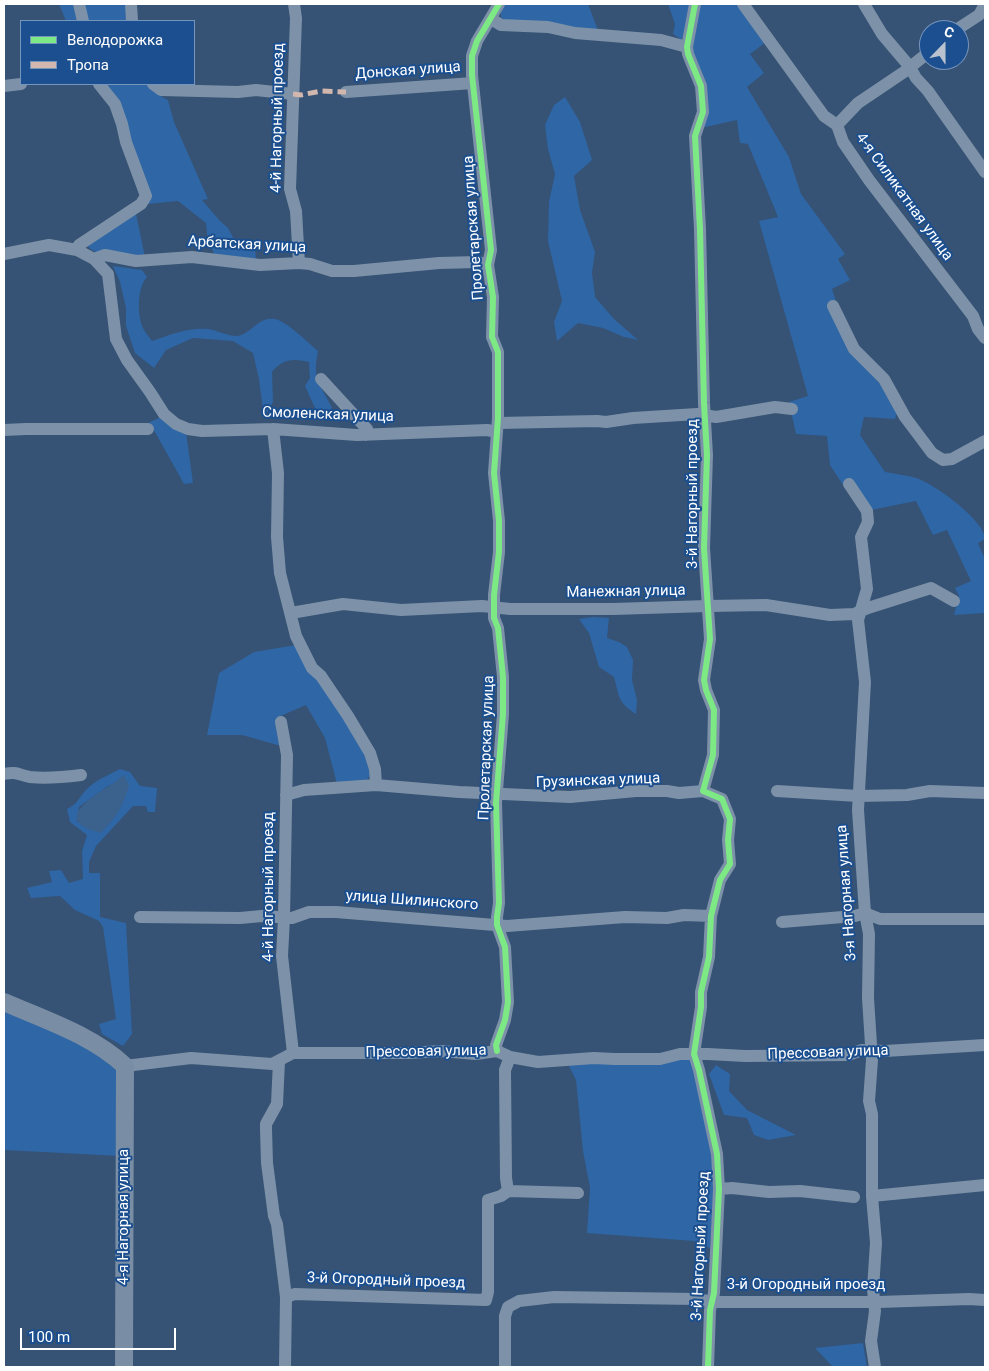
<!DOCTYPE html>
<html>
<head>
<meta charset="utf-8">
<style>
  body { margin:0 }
  #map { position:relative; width:989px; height:1371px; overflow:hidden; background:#365274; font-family:Roboto,sans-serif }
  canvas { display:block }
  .frame { position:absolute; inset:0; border:5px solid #fff; pointer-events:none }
  .legend { position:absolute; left:20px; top:20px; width:175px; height:65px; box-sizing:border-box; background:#1b4f8f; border:1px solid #7695bc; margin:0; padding:6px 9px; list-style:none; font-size:15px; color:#fff }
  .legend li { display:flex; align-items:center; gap:10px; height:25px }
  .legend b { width:25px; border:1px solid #7695bc }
  .north { position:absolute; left:919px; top:20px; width:50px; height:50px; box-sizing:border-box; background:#1b4f8f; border:1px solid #7695bc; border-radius:50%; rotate:22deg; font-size:14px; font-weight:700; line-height:20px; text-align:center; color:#fff }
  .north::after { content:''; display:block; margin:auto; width:18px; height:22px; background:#b9c2ce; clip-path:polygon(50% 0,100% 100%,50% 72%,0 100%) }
  .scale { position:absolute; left:20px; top:1328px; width:156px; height:22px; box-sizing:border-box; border:2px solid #fff; border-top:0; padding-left:6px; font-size:15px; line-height:18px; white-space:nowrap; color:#fff; -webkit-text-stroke:4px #1b4f8f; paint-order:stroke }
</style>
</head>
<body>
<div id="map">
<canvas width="989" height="1371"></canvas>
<div class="frame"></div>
<ul class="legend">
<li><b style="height:6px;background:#7ce984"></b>Велодорожка</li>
<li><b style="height:6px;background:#d1b7ad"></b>Тропа</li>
</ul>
<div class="north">С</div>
<div class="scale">100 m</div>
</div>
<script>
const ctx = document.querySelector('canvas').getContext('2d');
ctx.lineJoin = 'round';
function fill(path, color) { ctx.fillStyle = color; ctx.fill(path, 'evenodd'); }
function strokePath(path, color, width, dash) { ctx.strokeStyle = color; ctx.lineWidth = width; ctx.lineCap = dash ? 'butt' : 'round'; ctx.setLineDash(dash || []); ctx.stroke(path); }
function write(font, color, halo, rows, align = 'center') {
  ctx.font = font + ' Roboto,sans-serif'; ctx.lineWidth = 4; ctx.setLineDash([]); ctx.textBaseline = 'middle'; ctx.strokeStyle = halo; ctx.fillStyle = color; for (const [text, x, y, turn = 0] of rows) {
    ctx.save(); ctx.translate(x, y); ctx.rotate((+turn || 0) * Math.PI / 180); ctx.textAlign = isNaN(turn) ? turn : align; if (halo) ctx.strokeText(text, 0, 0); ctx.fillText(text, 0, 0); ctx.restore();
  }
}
const green = new Path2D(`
  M59,4H128L129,21H66Z
  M503,4H588L599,33L507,23L501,17V9Z
  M668,4H691L682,40L673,34L675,24Z
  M699,4H741L766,42L750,54L764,73L747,87L789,157L801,194L845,254L838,259L850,280L832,289L842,320L897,413L895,419L864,417L860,435L885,472C895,474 906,475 916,478C933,483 985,520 985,539L978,543L985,559V613L954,615L959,596L955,588L971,581L947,530L933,535L916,501L871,510L847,491L830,465L827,436L796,434L789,402L808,396L759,221L778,217L748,144L740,143L737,120L701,128L692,47Z
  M102,84H149L162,97L168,100L174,122L208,199L202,200L220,221L228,228L236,243L255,248L256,260L214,254L207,234L206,223L178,201L147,204Z
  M565,97L580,122L592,160L574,176L580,210L595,252L592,273L595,297L614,319L638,340L624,337L603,328L578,323L557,341L554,322L562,301L548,241L549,202L555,174L548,149L545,125L554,105Z
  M136,214L145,257C130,256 94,258 87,245Z
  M113,266L142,270L147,277C137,288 137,314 143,328C145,332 149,337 152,341C169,335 188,327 208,329C217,330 229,337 238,336C253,332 259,316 275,319C285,320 310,344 318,351C312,381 320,383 332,408L320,419L305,386L310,378L309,362C293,358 282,359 272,372L273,402L264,418L259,379L253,353L233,341L193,338L166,350L154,368L135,353L126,326V308L120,282Z
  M161,417L186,432L193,483L184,484L155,432L148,423Z
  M593,617L609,618L607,638L619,642L627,647L633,660L632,680L637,700L636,714C618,703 619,696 614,677L599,667L589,633L579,619Z
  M296,645L357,734L370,769L369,777L366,781L337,784L325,738L306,705L276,718L281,746L242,735H207L219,673L254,652Z
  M120,769L130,772L140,786L157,788L155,812H148L146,806H133L96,846L89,862V873H100V917L126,923L132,1034L123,1046L102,1034L99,1024L116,1019L103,927L99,921L75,910L60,896L31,898L27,888L52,882L49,871L61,870L69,883L83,879L82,851L87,835L70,822L67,809C78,804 78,798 86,790C96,780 108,775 120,769ZM124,775L77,823L79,807L108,786L115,783Z
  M4,1007L73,1035L118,1070L120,1156L4,1150Z
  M688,1058L693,1063L714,1154V1190L710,1248L694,1241L587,1233L590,1188L583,1151L576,1080L567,1062Z
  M716,1065L730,1074L729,1091L747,1110L796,1135L768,1140L754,1135L747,1118L724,1115L709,1074Z
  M863,1343L867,1367H833L815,1348Z`);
const water = new Path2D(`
  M124,775L129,786C122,808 117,816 101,833C42,818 107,791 124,775Z`);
const street = new Path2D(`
  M79,4L83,21
  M131,4L132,21
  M294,4L296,18L290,189L296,211L299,263
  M695,4L687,47L688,54L701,86L703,112L695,136L700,229L704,403L707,455L704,548L710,639L704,680L706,690L714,710L713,755L703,791L722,799L730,819L728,840L730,864L720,880L711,916L709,957L701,992V1007L694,1054L699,1070L717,1154L719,1189L714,1293L710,1310L708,1367
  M743,4L824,116L837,125L843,142L869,180L973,316L978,329L985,338
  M864,4L882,34L910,67L916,78L928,91L985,172
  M491,19L501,25L548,27L575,33L661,40L687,47
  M956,30L979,15L985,4
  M153,84L161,90L238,92L256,90L293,94
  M4,86L21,84
  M346,92L473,83
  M837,125L858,103L904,72L929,52
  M77,250L79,245L141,204L146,196L126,142L122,124L115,104L99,84
  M4,254L49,245L77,250L94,259L108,274L116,339L127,360L150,392L164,414L176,424L188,429L202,431L273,429L357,435L487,430L497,432
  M94,259L105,255L136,261L192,257L260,265L299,263L310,264L332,271H354L439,263L478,262L488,265
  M833,306L854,349L884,379L905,417L932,453L943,460L952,459L985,441
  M321,379L367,429L366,435
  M498,423L597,421L606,422L633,418L697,414L716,417L775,407L792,409
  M273,429L278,473L277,537L280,573L296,636L312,668L321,676L348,716L370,753L375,769L376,785
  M4,430L26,429H148
  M849,484L867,511L868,522L861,537L867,589L858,620L865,682L858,810L865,913L869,934L868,998L872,1060L869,1101L872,1114V1196L876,1243L873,1289L875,1311L871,1341L875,1367
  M291,613L343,604L401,610L482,606L510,609H613L708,606L766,605L830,615L854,614L868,608L931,588L954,601
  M281,722L287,755L284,918L282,956L293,1053
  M4,774C18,771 18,775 30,777C47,779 65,777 81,775
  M777,791L858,796L907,795L930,791L985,793
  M286,795L304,790L376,785L459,792L570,797L636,791H667L679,793L703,791
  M140,917L240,918L262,916L292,918L309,912H336L507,926L625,917L667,918L684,915L711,916
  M782,922L855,916L865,913L880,919H985
  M497,1051L496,1045L505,1020L508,1002L505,947L497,925V917L499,903L496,803L503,714V677L498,628L494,618V595L499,552V521L494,473L498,418V352L492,337L493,297L488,265L491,250L472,75V56L477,41L499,4
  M279,1061L277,1104L266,1124V1129L267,1163L274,1216L277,1224L286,1297L285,1367
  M125,1066L191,1058L272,1064L293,1053H409L441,1051L476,1054L497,1051L510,1057L538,1062L594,1058L614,1059H660L680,1054H708L745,1056L848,1055L862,1050L885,1051L985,1045
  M719,1189L732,1188L769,1192L800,1191L854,1197
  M508,1191L578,1193
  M872,1196L985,1185
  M286,1297L295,1294L486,1300L488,1292V1200L501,1196L508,1191L506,1178L505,1070L510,1057
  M505,1367V1316L508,1307L519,1301L554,1297L697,1299L712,1302H879L969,1299L985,1300`);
const secondary = new Path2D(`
  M4,1002C45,1020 92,1035 125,1066L124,1367`);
const quiet = new Path2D(`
  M293,94L301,95L321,91L346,92`);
const cycleway = new Path2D(`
  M695,4L687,47L688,54L701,86L703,112L695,136L700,229L704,403L707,455L704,548L710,639L704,680L706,690L714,710L713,755L703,791L722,799L730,819L728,840L730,864L720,880L711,916L709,957L701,992V1007L694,1054L699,1070L717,1154L719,1189L714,1293L710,1310L708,1367
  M497,1051L496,1045L505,1020L508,1002L505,947L497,925V917L499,903L496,803L503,714V677L498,628L494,618V595L499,552V521L494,473L498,418V352L492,337L493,297L488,265L491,250L472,75V56L477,41L499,4`);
const streetNames = [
  ["Донская улица",408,71,-4],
  ["4-й Нагорный проезд",278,118,-89],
  ["4-я Силикатная улица",904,197,54],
  ["Пролетарская улица",474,228,-94],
  ["Арбатская улица",247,245,3],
  ["Смоленская улица",328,415,2],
  ["3-й Нагорный проезд",693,494,-90],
  ["Манежная улица",626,592,-1],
  ["Пролетарская улица",487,748,-88],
  ["Грузинская улица",598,781,-2],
  ["4-й Нагорный проезд",269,887,-90],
  ["3-я Нагорная улица",847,893,-94],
  ["улица Шилинского",412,901,4],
  ["Прессовая улица",426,1052,-1],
  ["Прессовая улица",828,1053,-2],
  ["4-я Нагорная улица",124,1217,-90],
  ["3-й Нагорный проезд",701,1246,-87],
  ["3-й Огородный проезд",386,1281,2],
  ["3-й Огородный проезд",806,1285]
];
fill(green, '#2f66a5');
fill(water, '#3b618d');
strokePath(street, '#7d92a8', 12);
strokePath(secondary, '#798da4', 18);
strokePath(quiet, '#d1b7ad', 5, [10, 5]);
strokePath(cycleway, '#7ce984', 6);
write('15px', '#fff', '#1b4f8f', streetNames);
</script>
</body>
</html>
